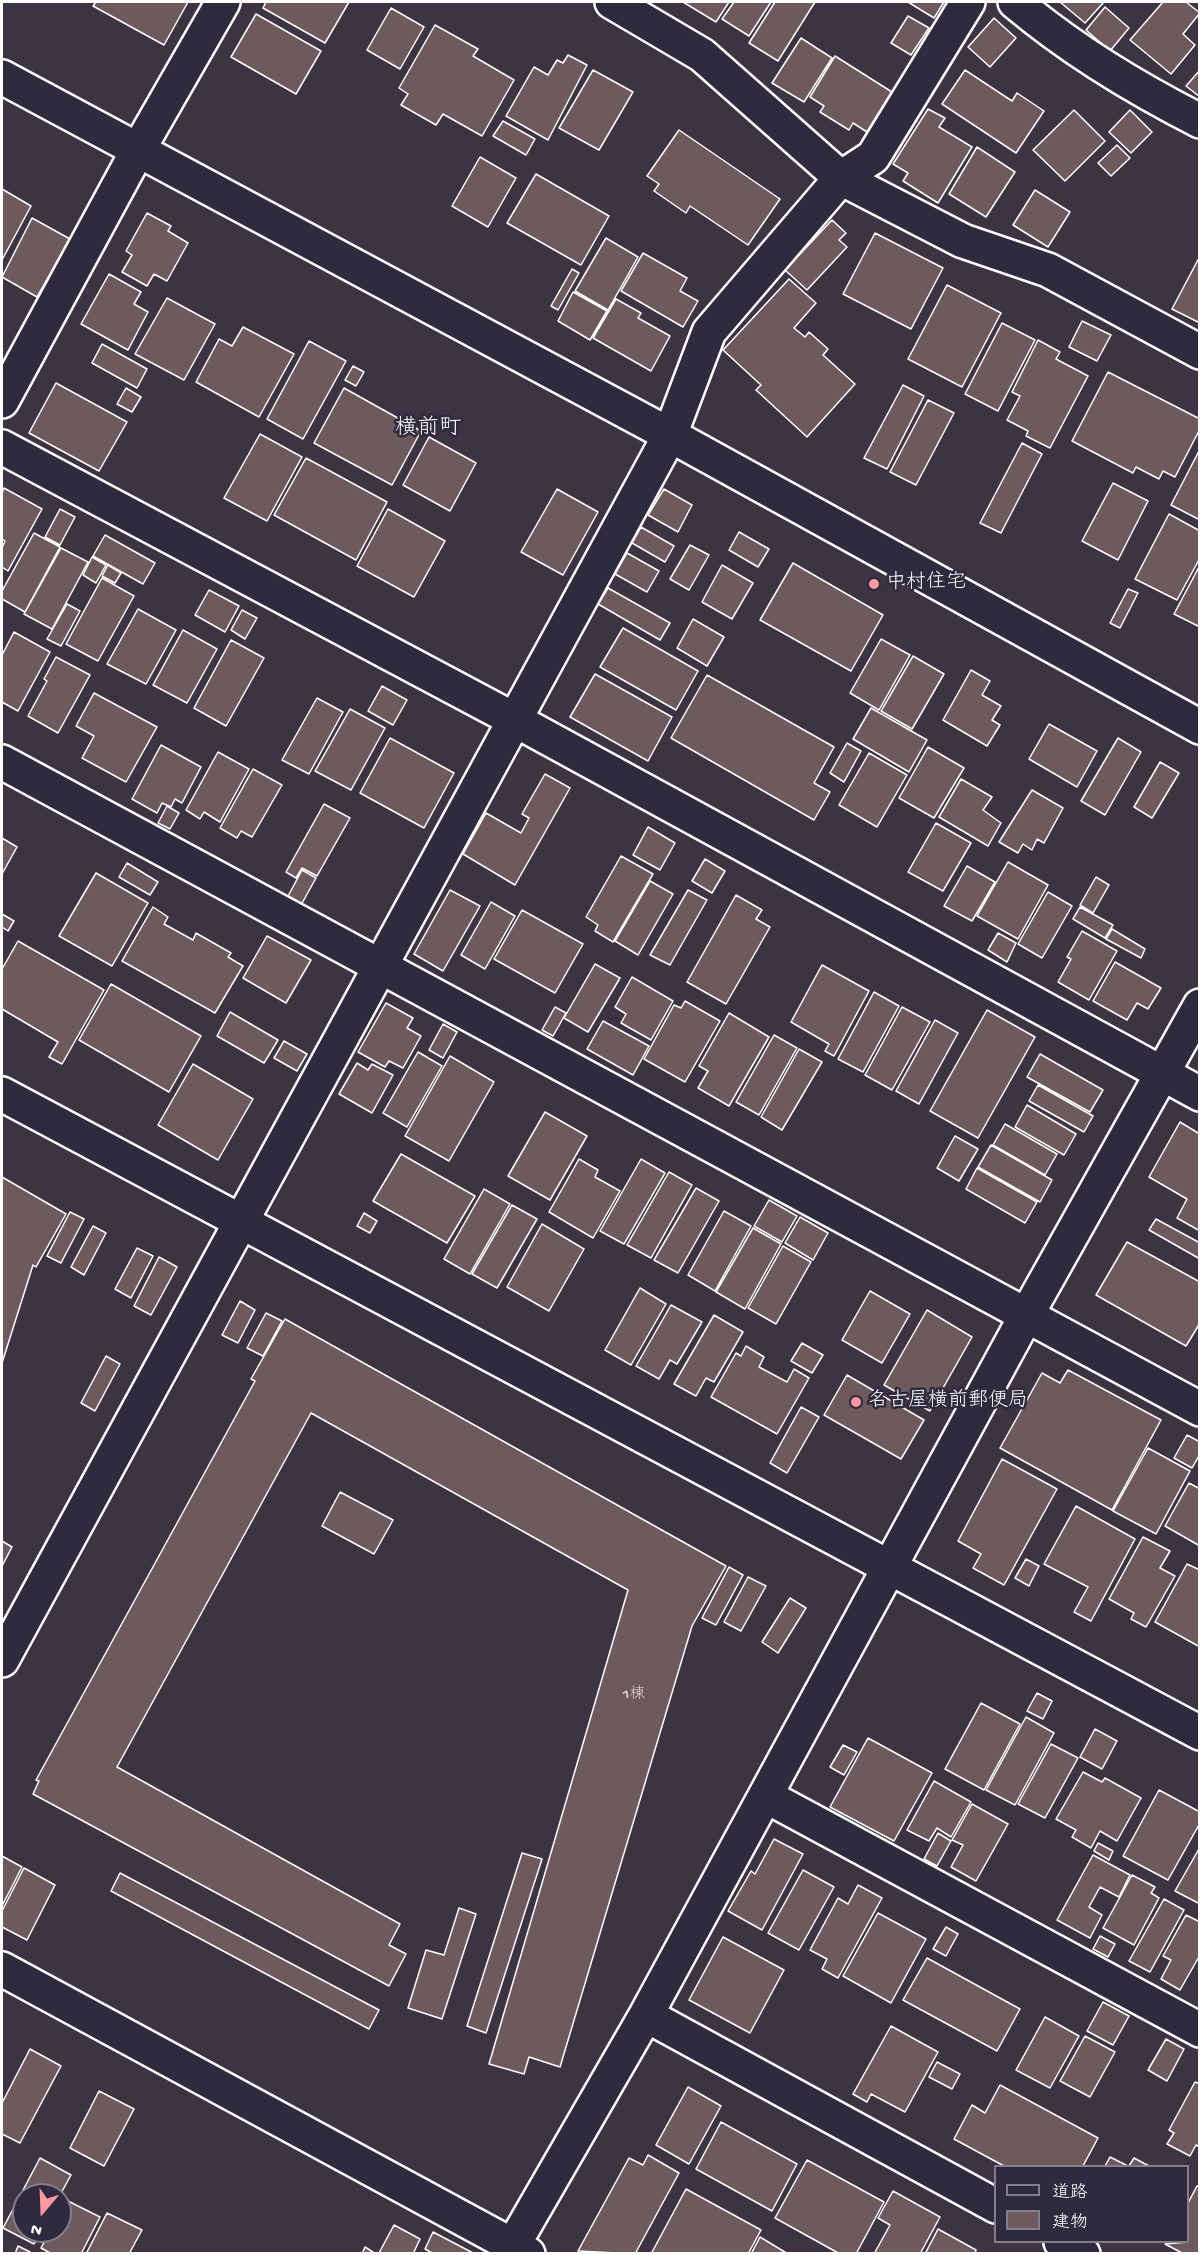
<!DOCTYPE html>
<html>
<head>
<meta charset="utf-8">
<style>
  body { margin:0 }
  #map { position:relative; width:1201px; height:2255px; overflow:hidden; background:#3c3343; font-family:"Gochi Hand","Klee One",sans-serif }
  canvas { display:block }
  .frame { position:absolute; inset:0; border:3px solid #fff; pointer-events:none }
  .legend { position:absolute; left:994px; top:2165px; width:195px; height:78px; box-sizing:border-box; background:#2f2a3d; border:2px solid #827f8b; margin:0; padding:8px 10px; list-style:none; font-size:18px; color:#fff }
  .legend li { display:flex; align-items:center; gap:12px; height:30px }
  .legend b { width:30px; border:2px solid #827f8b }
  .north { position:absolute; left:12px; top:2183px; width:60px; height:60px; box-sizing:border-box; background:#2f2a3d; border:2px solid #827f8b; border-radius:50%; rotate:199deg; font-size:16px; font-weight:700; line-height:24px; text-align:center; color:#fff }
  .north::after { content:''; display:block; margin:auto; width:21px; height:27px; background:#ff9aa2; clip-path:polygon(50% 0,100% 100%,50% 72%,0 100%) }
</style>
</head>
<body>
<div id="map">
<canvas width="1201" height="2255"></canvas>
<div class="frame"></div>
<ul class="legend">
<li><b style="height:8px;background:#2f2a3d"></b>道路</li>
<li><b style="height:16px;background:#6e595c"></b>建物</li>
</ul>
<div class="north">N</div>
</div>
<script>
const ctx = document.querySelector('canvas').getContext('2d');
ctx.lineJoin = 'round';
function fill(path, color) { ctx.fillStyle = color; ctx.fill(path, 'evenodd'); }
function strokePath(path, color, width, dash) { ctx.strokeStyle = color; ctx.lineWidth = width; ctx.lineCap = dash ? 'butt' : 'round'; ctx.setLineDash(dash || []); ctx.stroke(path); }
function write(font, color, halo, rows, align = 'center') {
  ctx.font = font + ' "Gochi Hand","Klee One",sans-serif'; ctx.lineWidth = 5; ctx.setLineDash([]); ctx.textBaseline = 'middle'; ctx.strokeStyle = halo; ctx.fillStyle = color; for (const [text, x, y, turn = 0] of rows) {
    ctx.save(); ctx.translate(x, y); ctx.rotate((+turn || 0) * Math.PI / 180); ctx.textAlign = isNaN(turn) ? turn : align; if (halo) ctx.strokeText(text, 0, 0); ctx.fillText(text, 0, 0); ctx.restore();
  }
}
const building = new Path2D(`
  M96,2H188L164,45L93,6Z
  M266,2H349L325,43L263,8Z
  M683,2H729L716,22Z
  M734,2H771L749,36L722,19Z
  M775,2H815L778,61L749,43Z
  M908,2H944L934,18Z
  M1060,2H1104L1085,23Z
  M1163,2H1186L1200,13L1183,34L1195,45L1171,74L1130,40Z
  M1105,7L1129,28L1110,51L1086,30Z
  M391,8L424,27L400,69L367,50Z
  M256,14L321,51L296,94L231,57Z
  M908,16L929,28L911,55L891,43Z
  M994,18L1016,38L990,67L968,47Z
  M435,25L478,49L473,56L514,80L482,136L443,114L436,125L401,105L408,94L399,88Z
  M801,38L832,58L804,102L772,83Z
  M568,55L587,65L548,140L506,116L534,67L548,75L557,60L563,63Z
  M835,56L892,92L867,132L853,123L849,130L820,112L824,106L810,97Z
  M593,70L633,92L599,150L559,128Z
  M965,70L1012,101L1017,93L1044,111L1016,153L942,104Z
  M1200,70V97L1186,86Z
  M928,109L945,118L939,127L972,147L938,203L903,181L908,173L893,164Z
  M1074,110L1105,141L1065,181L1033,150Z
  M1130,110L1152,132L1131,153L1109,132Z
  M503,121L535,139L526,155L493,136Z
  M679,130L780,199L748,245L690,206L686,213L654,191L659,184L647,176Z
  M1117,145L1130,158L1111,176L1098,163Z
  M977,147L1015,172L986,217L949,194Z
  M480,157L516,178L488,227L452,206Z
  M536,174L609,216L581,265L507,223Z
  M2,189L31,206L2,260Z
  M1035,190L1070,212L1048,247L1013,225Z
  M147,213L171,226L168,231L188,243L167,281L154,274L147,286L122,272L132,255L126,251Z
  M32,218L70,239L37,297L2,277Z
  M832,220L846,233L839,240L847,247L807,290L785,270Z
  M875,233L943,268L911,329L843,294Z
  M606,238L638,257L608,310L575,291Z
  M643,253L687,278L680,291L698,301L683,327L621,291Z
  M1200,256V323L1172,309Z
  M572,269L579,273L558,310L551,306Z
  M109,274L141,292L134,304L148,312L128,350L81,324Z
  M789,279L816,303L794,328L805,337L809,332L828,349L823,355L855,384L807,437L756,390L761,385L723,350Z
  M947,285L1001,313L962,387L908,359Z
  M573,292L607,311L590,340L558,321Z
  M167,298L215,324L184,380L135,354Z
  M616,299L641,313L638,318L670,336L651,371L593,338Z
  M1082,321L1111,335L1097,361L1069,347Z
  M1002,323L1035,340L998,411L965,394Z
  M243,327L294,354L259,417L196,382L219,339L232,346Z
  M1038,340L1060,352L1056,359L1088,376L1050,448L1026,436L1028,431L1007,420L1020,396L1012,392Z
  M309,341L346,361L303,439L267,419Z
  M102,344L147,369L137,388L92,363Z
  M353,366L364,372L356,386L345,380Z
  M1108,372L1200,419V429L1175,477L1163,471L1159,479L1136,467L1133,473L1072,441Z
  M56,383L127,422L99,471L29,433Z
  M903,385L924,396L887,469L864,458Z
  M126,388L141,397L132,412L117,404Z
  M344,388L421,431L392,485L314,443Z
  M928,400L954,413L916,485L890,472Z
  M260,434L302,457L267,521L224,498Z
  M429,437L476,463L450,511L403,485Z
  M1022,443L1042,454L1001,533L980,523Z
  M1200,449V520L1171,505Z
  M306,458L387,502L356,560L274,515Z
  M1113,483L1148,501L1118,560L1082,541Z
  M4,488L42,509L8,571L2,567V548L5,541L2,539V493Z
  M557,489L598,512L563,575L521,552Z
  M664,489L692,505L678,532L648,515Z
  M60,509L75,517L60,545L45,537Z
  M388,509L445,541L414,597L357,566Z
  M1169,514L1200,531V558L1177,600L1135,579Z
  M641,527L674,546L665,562L632,543Z
  M739,532L769,549L758,567L729,550Z
  M34,533L60,547L25,612L2,599V591Z
  M105,535L155,563L143,584L93,556Z
  M690,545L709,555L689,590L670,579Z
  M61,548L88,562L52,629L24,614Z
  M627,553L659,571L647,592L615,574Z
  M92,557L106,565L96,583L83,575Z
  M793,563L883,615L851,671L760,620Z
  M108,565L121,573L115,583L102,576Z
  M722,565L753,583L732,619L702,602Z
  M1200,565V627L1174,614Z
  M102,578L134,596L98,661L66,644Z
  M608,588L670,623L660,640L598,604Z
  M1128,589L1138,593L1120,628L1110,623Z
  M209,590L239,606L225,632L195,615Z
  M67,604L80,611L61,646L47,639Z
  M138,609L176,630L146,684L107,664Z
  M242,610L257,618L245,639L231,630Z
  M693,619L724,637L707,666L677,648Z
  M623,628L698,671L676,710L600,667Z
  M183,630L217,649L187,703L153,685Z
  M14,632L50,652L18,711L2,702V655Z
  M881,639L910,655L879,710L850,693Z
  M231,640L264,658L226,726L194,708Z
  M913,656L944,674L912,729L881,711Z
  M56,657L90,675L58,733L28,716L47,681L44,679Z
  M971,670L990,681L982,695L1001,706L992,720L1000,725L987,746L943,720Z
  M595,674L672,717L648,761L570,717Z
  M707,675L834,747L814,783L830,792L814,820L671,738Z
  M382,686L407,700L393,725L368,711Z
  M94,693L157,727L126,782L82,758L94,736L76,726Z
  M317,698L343,712L309,774L282,760Z
  M871,708L927,740L909,772L853,739Z
  M350,709L385,728L351,790L315,771Z
  M1049,724L1097,751L1077,787L1029,759Z
  M390,738L454,773L424,828L360,793Z
  M1118,738L1141,752L1105,815L1081,801Z
  M847,743L861,751L844,782L830,773Z
  M161,745L201,767L182,803L175,799L171,807L162,803L157,813L132,799Z
  M928,747L964,768L934,818L899,798Z
  M218,752L249,769L220,822L204,812L200,819L186,810Z
  M869,753L907,775L877,827L839,805Z
  M1160,762L1179,773L1152,818L1134,807Z
  M253,769L282,785L252,837L241,831L237,838L220,828Z
  M545,774L570,788L515,885L463,854L486,813L521,833L529,818L522,814Z
  M961,779L992,797L983,810L1001,823L988,846L939,817Z
  M1032,790L1063,808L1044,843L1037,839L1032,850L1023,844L1018,853L999,842Z
  M324,804L350,818L317,876L302,868L296,878L286,872Z
  M167,806L179,813L170,829L158,823Z
  M936,823L971,843L943,891L908,872Z
  M648,827L675,843L660,870L633,855Z
  M2,838L17,847L2,874Z
  M621,856L653,874L613,942L595,931L598,925L586,917Z
  M705,859L725,871L712,893L692,881Z
  M1008,862L1048,885L1018,939L977,916Z
  M127,863L158,882L150,895L119,877Z
  M967,866L995,882L972,921L944,906Z
  M302,870L316,878L301,905L287,898Z
  M96,873L148,903L112,966L59,936Z
  M1096,877L1109,885L1093,913L1080,905Z
  M650,881L673,894L638,955L615,941Z
  M450,890L480,906L443,971L414,954Z
  M688,890L707,900L670,965L650,955Z
  M1048,892L1072,906L1042,958L1018,944Z
  M736,895L762,910L756,919L770,927L726,1004L687,982Z
  M491,902L515,916L485,969L461,955Z
  M153,907L168,917L164,924L193,940L196,933L231,953L228,957L243,966L215,1013L122,961Z
  M1080,907L1113,925L1105,938L1073,919Z
  M522,910L583,944L555,993L494,959Z
  M2,914L14,921L8,931L2,927Z
  M1112,929L1145,949L1141,958L1106,939Z
  M1082,931L1117,951L1089,1000L1058,982L1071,959L1067,957Z
  M998,933L1016,943L1007,962L988,950Z
  M267,936L311,960L286,1003L243,978Z
  M18,941L104,990L62,1064L49,1057L58,1042L2,1009V969Z
  M1115,962L1161,988L1148,1009L1137,1003L1127,1020L1093,1001Z
  M595,964L620,978L588,1032L564,1018Z
  M822,965L869,991L834,1056L825,1051L829,1044L791,1022Z
  M632,977L673,1001L651,1040L621,1023L626,1014L615,1007Z
  M111,984L201,1036L169,1092L79,1040Z
  M874,992L899,1006L863,1072L838,1059Z
  M685,1001L720,1021L685,1082L644,1059L674,1005L681,1008Z
  M386,1003L413,1018L407,1028L421,1036L403,1068L389,1061L385,1067L358,1052Z
  M555,1007L566,1013L553,1036L542,1030Z
  M902,1007L930,1022L892,1090L865,1075Z
  M987,1010L1035,1037L978,1138L930,1111Z
  M230,1012L278,1040L264,1063L217,1036Z
  M729,1013L769,1037L729,1106L698,1088L708,1071L699,1066Z
  M935,1020L958,1033L919,1104L896,1091Z
  M603,1021L649,1046L633,1075L587,1049Z
  M443,1024L457,1032L443,1058L429,1050Z
  M774,1035L797,1048L759,1115L736,1102Z
  M284,1041L307,1054L297,1071L274,1058Z
  M799,1049L822,1062L782,1130L761,1117Z
  M418,1052L442,1066L407,1127L383,1113Z
  M1040,1054L1103,1090L1090,1112L1027,1077Z
  M450,1056L494,1082L449,1161L405,1136Z
  M357,1063L368,1070L372,1064L393,1075L372,1113L339,1094Z
  M193,1064L253,1099L218,1160L158,1125Z
  M1038,1085L1093,1116L1084,1132L1029,1101Z
  M1027,1105L1076,1134L1064,1155L1015,1127Z
  M545,1112L587,1136L550,1200L508,1176Z
  M1180,1122L1198,1133L1200,1129V1231L1177,1218L1187,1199L1149,1177Z
  M1005,1124L1057,1154L1045,1175L993,1145Z
  M955,1136L978,1149L959,1181L937,1168Z
  M991,1145L1052,1180L1040,1202L978,1167Z
  M401,1154L475,1196L447,1243L373,1201Z
  M579,1159L598,1170L595,1177L620,1191L593,1238L549,1212Z
  M641,1159L665,1173L624,1244L600,1231Z
  M977,1168L1037,1202L1025,1223L966,1189Z
  M669,1172L692,1185L651,1258L627,1245Z
  M2,1177L66,1214L36,1267L33,1265L2,1363Z
  M696,1188L719,1201L678,1273L654,1260Z
  M484,1189L510,1204L470,1274L444,1259Z
  M769,1200L797,1216L782,1242L754,1226Z
  M512,1205L537,1219L497,1288L472,1274Z
  M724,1211L751,1226L715,1291L688,1275Z
  M70,1212L84,1219L61,1263L47,1256Z
  M364,1213L377,1221L370,1233L357,1226Z
  M800,1217L828,1233L813,1260L785,1243Z
  M1156,1219L1200,1243V1259L1149,1230Z
  M542,1224L584,1249L549,1311L507,1287Z
  M93,1226L106,1233L84,1275L71,1267Z
  M753,1228L781,1244L745,1309L716,1292Z
  M1127,1242L1200,1282V1323L1186,1346L1096,1295Z
  M783,1246L811,1262L776,1324L748,1308Z
  M137,1248L153,1256L131,1298L115,1289Z
  M159,1257L177,1267L151,1315L134,1306Z
  M640,1288L666,1304L631,1365L605,1350Z
  M870,1291L910,1314L882,1363L842,1340Z
  M240,1301L255,1310L238,1343L222,1335Z
  M671,1305L702,1322L677,1364L670,1360L659,1379L636,1366Z
  M927,1310L972,1337L930,1411L884,1385Z
  M266,1313L282,1321L263,1356L247,1348Z
  M714,1315L743,1332L714,1382L706,1378L696,1396L674,1384Z
  M285,1319L726,1566L692,1626L560,2067L529,2057L524,2074L489,2064L628,1590L311,1413L117,1767L400,1924L389,1945L406,1954L389,1986L33,1794L39,1781L36,1780L255,1381L251,1379Z
  M802,1343L823,1355L812,1373L791,1361Z
  M746,1346L764,1357L759,1367L787,1382L794,1369L809,1378L777,1434L711,1397L736,1353L741,1356Z
  M106,1356L120,1364L95,1411L81,1403Z
  M1068,1370L1161,1420L1112,1510L1000,1448L1042,1373L1060,1383Z
  M847,1375L924,1420L901,1459L824,1415Z
  M801,1407L819,1417L787,1473L770,1463Z
  M1187,1435L1200,1442V1454L1192,1468L1174,1458Z
  M1148,1448L1190,1471L1156,1534L1113,1511Z
  M1002,1459L1057,1489L1004,1585L973,1568L981,1554L958,1541Z
  M1189,1483L1200,1489V1546L1165,1526Z
  M340,1492L393,1520L374,1554L322,1526Z
  M1076,1506L1135,1539L1091,1621L1074,1612L1088,1587L1044,1564Z
  M1143,1537L1170,1551L1160,1568L1175,1576L1146,1627L1131,1619L1134,1613L1109,1599Z
  M2,1541L12,1547L2,1566Z
  M1026,1559L1039,1566L1029,1586L1015,1578Z
  M1187,1564L1200,1570V1647L1155,1622Z
  M729,1567L743,1575L716,1625L702,1618Z
  M748,1577L766,1586L741,1631L724,1622Z
  M790,1598L806,1608L778,1653L762,1642Z
  M1037,1693L1052,1701L1043,1719L1027,1711Z
  M981,1703L1020,1724L984,1790L945,1769Z
  M1026,1717L1054,1733L1015,1805L986,1790Z
  M1095,1729L1117,1741L1102,1769L1080,1757Z
  M868,1738L932,1773L894,1841L830,1807Z
  M1051,1744L1078,1758L1045,1818L1018,1804Z
  M843,1745L857,1752L844,1775L830,1767Z
  M1083,1772L1102,1782L1105,1778L1141,1798L1117,1841L1100,1831L1091,1848L1072,1837L1076,1830L1056,1819Z
  M934,1781L971,1802L951,1837L937,1828L929,1841L907,1830Z
  M1159,1790L1200,1812V1823L1168,1880L1123,1856Z
  M972,1804L1008,1824L976,1881L951,1867L963,1845L952,1840Z
  M938,1833L951,1841L937,1866L924,1859Z
  M774,1839L803,1854L762,1930L728,1911L751,1871L755,1874Z
  M1098,1843L1113,1851L1109,1860L1094,1851Z
  M1200,1847V1904L1175,1891Z
  M522,1853L542,1859L486,2033L467,2026Z
  M1093,1855L1130,1875L1119,1897L1100,1887L1089,1907L1102,1915L1090,1938L1057,1920Z
  M2,1856L22,1867L2,1906Z
  M24,1868L55,1885L27,1940L2,1927V1911Z
  M803,1870L834,1887L799,1950L768,1933Z
  M120,1873L379,2010L369,2029L111,1891Z
  M1132,1875L1155,1887L1151,1893L1159,1898L1134,1945L1103,1928Z
  M858,1885L882,1898L838,1978L822,1969L827,1959L810,1950L838,1898L848,1904Z
  M1164,1899L1184,1910L1150,1972L1129,1961Z
  M459,1908L476,1914L442,2019L408,2008L426,1950L444,1955Z
  M878,1913L926,1939L891,2003L843,1976Z
  M1186,1915L1200,1922V1955L1180,1990L1161,1979L1171,1960L1163,1956Z
  M946,1927L958,1934L946,1956L933,1949Z
  M1100,1936L1115,1944L1108,1957L1093,1949Z
  M723,1937L784,1970L750,2033L689,2000Z
  M927,1958L1020,2009L997,2051L903,2000Z
  M1103,2002L1129,2016L1113,2045L1087,2031Z
  M1045,2017L1079,2036L1050,2088L1016,2070Z
  M891,2026L938,2052L905,2112L871,2094L867,2102L853,2094Z
  M1085,2036L1115,2052L1090,2097L1060,2081Z
  M1166,2039L1184,2049L1167,2081L1148,2070Z
  M30,2049L61,2066L20,2143L2,2134V2103Z
  M937,2062L960,2074L952,2089L929,2077Z
  M1195,2082L1200,2084V2147L1196,2145L1190,2156L1167,2144L1174,2133L1169,2130Z
  M1000,2085L1098,2138L1083,2166H1004L954,2139L972,2105L985,2113Z
  M688,2087L721,2106L689,2164L656,2145Z
  M99,2091L134,2109L104,2166L70,2148Z
  M721,2122L797,2164L772,2211L696,2169Z
  M648,2155L679,2173L635,2254L578,2251L629,2158L643,2165Z
  M1110,2157L1128,2166H1105Z
  M40,2158L71,2175L60,2195H24V2231H41L34,2244L3,2228Z
  M1134,2158L1149,2166H1129Z
  M807,2160L884,2202L856,2254H840L775,2218Z
  M1197,2186L1200,2187V2254H1184L1165,2244L1188,2242V2203Z
  M686,2189L761,2230L748,2254H651Z
  M893,2191L940,2217L920,2254H874L890,2225L878,2218Z
  M66,2200L100,2217L81,2254H52L41,2248L50,2231H60V2211Z
  M107,2213L142,2230L129,2254H86Z
  M394,2225L420,2239L413,2254L379,2253Z
  M938,2229L976,2250L975,2254H925Z
  M433,2232L475,2254H434L425,2249Z
  M760,2237L788,2254H751Z
  M18,2246L30,2252V2254H15Z
  M365,2247L376,2254H362Z`);
const minor = new Path2D(`
  M612,2L702,55L841,178L963,241L1048,270L1200,352
  M1015,2C1072,50 1133,87 1200,121
  M2,401L138,150L223,2
  M2,447L515,720L1200,1094
  M2,762L1200,1409
  M2,1660L670,435L709,332L841,178L873,157L968,2
  M766,1796L1200,2030
  M2,1969L528,2254
  M646,2015L996,2206
  M1061,2242L1083,2254
  M508,2254L646,2015L1026,1316L1200,1006`);
const tertiary = new Path2D(`
  M2,77L670,435L1200,727
  M2,1094L1200,1733`);
const markers = [
  [874,584,6,"#ff9aa2"],
  [856,1402,6,"#ff9aa2"]
];
const numberNames = [
  ["1棟",634,1696]
];
const poiNames = [
  ["中村住宅",886,584],
  ["名古屋横前郵便局",868,1402]
];
const quarterNames = [
  ["横前町",428,430]
];
fill(building, '#6e595c');
strokePath(building, '#fff', 1.5);
strokePath(minor, '#fff', 38);
strokePath(tertiary, '#fff', 38);
strokePath(minor, '#2f2a3d', 33);
strokePath(tertiary, '#2f2a3d', 33);
for (const [x, y, r, color] of markers) { const dot = new Path2D(); dot.arc(x, y, r, 0, 2 * Math.PI); ctx.fillStyle = color; ctx.fill(dot); strokePath(dot, '#2f2a3d', 2); }
write('16px', '#dbd6d6', null, numberNames);
write('20px', '#fff', '#2f2a3d', poiNames, 'left');
write('22px', '#fff', '#2f2a3d', quarterNames);
</script>
</body>
</html>
